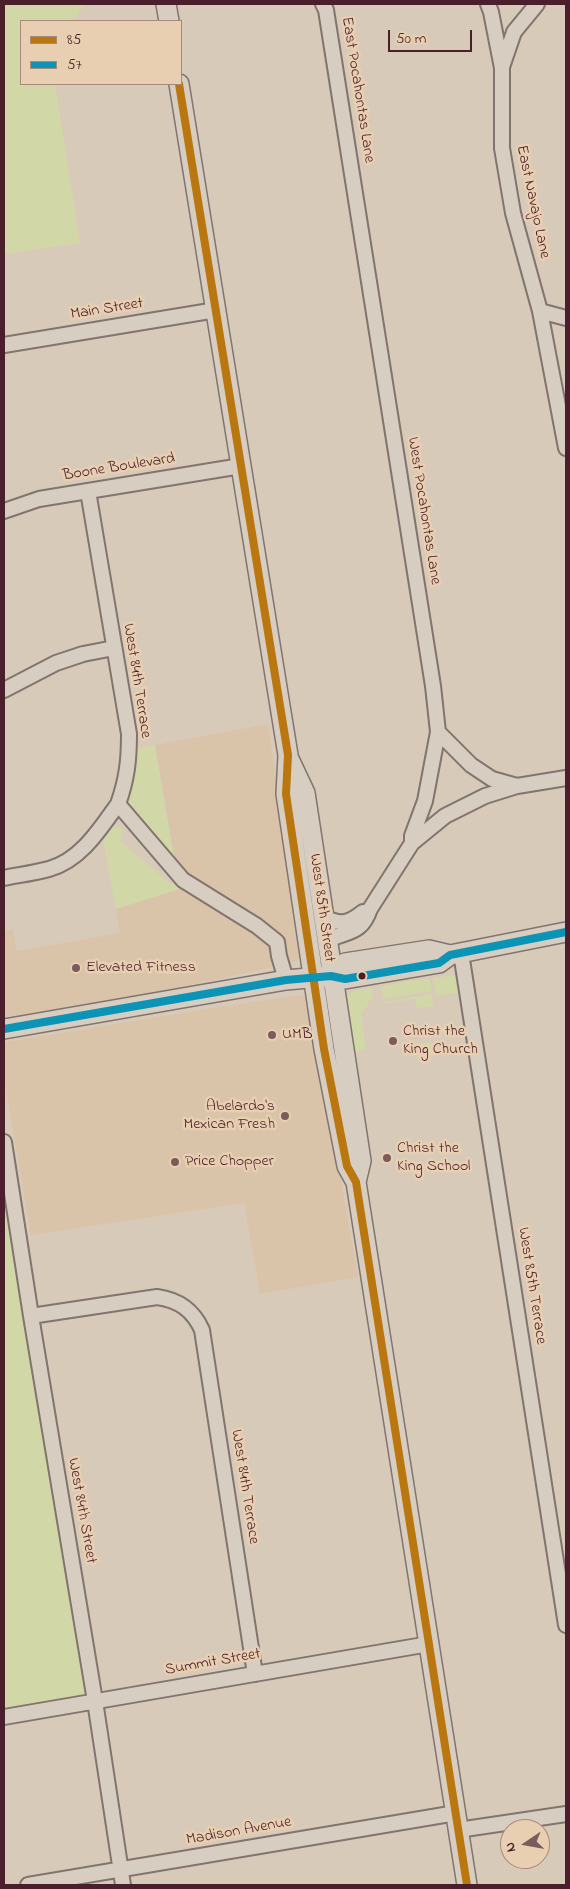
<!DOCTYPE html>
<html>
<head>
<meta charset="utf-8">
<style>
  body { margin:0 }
  #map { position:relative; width:570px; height:1889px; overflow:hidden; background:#d8cab8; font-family:"Indie Flower",sans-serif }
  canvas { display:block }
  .frame { position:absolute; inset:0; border:5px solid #4a1f2b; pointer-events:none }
  .legend { position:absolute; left:20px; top:20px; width:162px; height:65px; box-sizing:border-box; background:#e9cfb1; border:1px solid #a9897b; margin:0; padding:6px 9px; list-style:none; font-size:15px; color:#4a1f2b }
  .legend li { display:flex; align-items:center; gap:10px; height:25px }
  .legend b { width:25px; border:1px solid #a9897b }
  .north { position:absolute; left:500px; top:1819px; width:50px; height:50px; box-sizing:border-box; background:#e9cfb1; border:1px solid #a9897b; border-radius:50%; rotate:258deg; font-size:14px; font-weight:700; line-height:20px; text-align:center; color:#4a1f2b }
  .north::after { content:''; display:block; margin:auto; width:18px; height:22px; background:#7c5b5c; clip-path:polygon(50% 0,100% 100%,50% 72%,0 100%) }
  .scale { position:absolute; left:388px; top:30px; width:84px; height:22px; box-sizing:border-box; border:2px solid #4a1f2b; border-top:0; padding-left:6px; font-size:15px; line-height:18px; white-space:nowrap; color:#4a1f2b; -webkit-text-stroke:4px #e9cfb1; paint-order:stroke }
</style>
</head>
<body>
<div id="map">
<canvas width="570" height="1889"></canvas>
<div class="frame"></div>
<ul class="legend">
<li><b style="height:6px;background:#ba770f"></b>85</li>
<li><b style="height:6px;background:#0b94b6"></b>57</li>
</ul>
<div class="north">N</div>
<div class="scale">50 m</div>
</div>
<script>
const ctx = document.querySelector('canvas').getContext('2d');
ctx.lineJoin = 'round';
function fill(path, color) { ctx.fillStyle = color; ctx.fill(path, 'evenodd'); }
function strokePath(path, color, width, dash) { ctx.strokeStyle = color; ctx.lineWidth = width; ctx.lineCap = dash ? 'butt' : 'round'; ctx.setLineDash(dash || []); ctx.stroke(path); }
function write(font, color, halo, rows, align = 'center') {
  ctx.font = font + ' "Indie Flower",sans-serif'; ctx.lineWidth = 5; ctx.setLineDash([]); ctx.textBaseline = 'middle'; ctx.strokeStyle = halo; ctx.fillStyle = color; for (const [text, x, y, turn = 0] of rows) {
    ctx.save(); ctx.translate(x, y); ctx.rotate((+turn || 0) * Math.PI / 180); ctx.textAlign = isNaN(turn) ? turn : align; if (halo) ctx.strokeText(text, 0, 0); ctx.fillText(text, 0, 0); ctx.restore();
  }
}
const built = new Path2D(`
  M268,724L302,953L297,960L291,963L150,994L4,1019V931L13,929L17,951L120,933L116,909L179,889L155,745Z
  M299,995L308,997L311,1007L358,1277L260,1294L244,1203L31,1235L4,1079V1042L212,1008Z`);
const green = new Path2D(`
  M4,4H85L73,21H21V84H55L80,243L4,254Z
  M155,745L174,857L133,815L128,806L134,749Z
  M111,827L123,828L120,841L172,885L175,877L177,878L179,889L116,909L103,840Z
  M457,975L460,992L436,996L433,978Z
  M429,978L432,991L383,999L381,986Z
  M371,988L373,1000L368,1001V1005L361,1014L366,1049L355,1053L347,998C352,988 362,990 371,988Z
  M432,994L433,1006L417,1008L415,999L384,1004V1002Z
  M432,1042L434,1056L417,1059L415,1044Z
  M5,1189L85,1688L84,1693L79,1697L4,1709Z`);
const minor = new Path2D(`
  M323,4L326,10L433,686L438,732L425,801L412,836V843
  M488,4L491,12L502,68V148L513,213L540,311L566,448
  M502,67L514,32L537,4
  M540,311L566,318
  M4,345L216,310
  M88,491L129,734C129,760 127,779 118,804L183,880L257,926L277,942L279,956L286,980
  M4,511L39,499L241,466
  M4,690L56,663L83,654L114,648
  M438,732L471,765L492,779L517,786
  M4,878C19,875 34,873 49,869C81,860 100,829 118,804
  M322,916C340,925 347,925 363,912
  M326,941C348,930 361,935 370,909L412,843L445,816L485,796L517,786L566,778
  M461,953L566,1625
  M4,1142L31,1316L95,1701L123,1885
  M31,1316L157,1297C179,1300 193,1310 202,1330L255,1674
  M4,1717L429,1644
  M458,1830L566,1814
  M28,1885L456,1813`);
const secondary = new Path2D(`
  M166,4L169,21
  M179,84L288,755L286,794L324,1049L347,1166L356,1182L467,1885
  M289,759L305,793L361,1161L356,1182
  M331,976L345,963L429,950L450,955
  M4,1029L286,980L331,976L345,979L439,963L450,955L566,932`);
const bus1 = new Path2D(`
  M179,84L288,755L286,794L324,1049L347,1166L356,1182L467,1885`);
const bus2 = new Path2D(`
  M4,1029L286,980L331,976L345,979L439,963L450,955L566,932`);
const markers = [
  [76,968,5,"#7c5b5c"],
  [362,976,4.5,"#4a1f2b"],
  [272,1035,5,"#7c5b5c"],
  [393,1041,5,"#7c5b5c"],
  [285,1116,5,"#7c5b5c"],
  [387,1158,5,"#7c5b5c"],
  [175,1162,5,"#7c5b5c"]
];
const streetNames = [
  ["East Pocahontas Lane",357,90,81],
  ["East Navajo Lane",532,202,78],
  ["Main Street",107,310,-9],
  ["Boone Boulevard",119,468,-9],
  ["West Pocahontas Lane",423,511,81],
  ["West 84th Terrace",136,681,81],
  ["West 85th Street",321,908,82],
  ["West 85th Terrace",531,1286,81],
  ["West 84th Terrace",244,1487,81],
  ["West 84th Street",81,1511,80],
  ["Summit Street",213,1663,-10],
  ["Madison Avenue",239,1832,-10]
];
const poiNames = [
  ["Elevated Fitness",86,968],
  ["Christ the",403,1032],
  ["King Church",403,1050],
  ["UMB",282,1035],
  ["Abelardo's",275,1107,"right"],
  ["Mexican Fresh",275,1125,"right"],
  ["Christ the",397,1149],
  ["King School",397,1167],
  ["Price Chopper",185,1162]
];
fill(built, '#dac4a9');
fill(green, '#d1d7a6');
strokePath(minor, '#82746e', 18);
strokePath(secondary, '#82746e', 22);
strokePath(minor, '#d7cdc1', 14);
strokePath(secondary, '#d7cdc1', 19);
strokePath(bus1, '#ba770f', 8);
strokePath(bus2, '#0b94b6', 8);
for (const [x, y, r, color] of markers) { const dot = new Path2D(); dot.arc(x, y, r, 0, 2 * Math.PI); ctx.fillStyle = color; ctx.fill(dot); strokePath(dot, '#e9cfb1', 2); }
write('16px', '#4a1f2b', '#e9cfb1', streetNames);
write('16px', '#4a1f2b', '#e9cfb1', poiNames, 'left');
</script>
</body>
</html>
